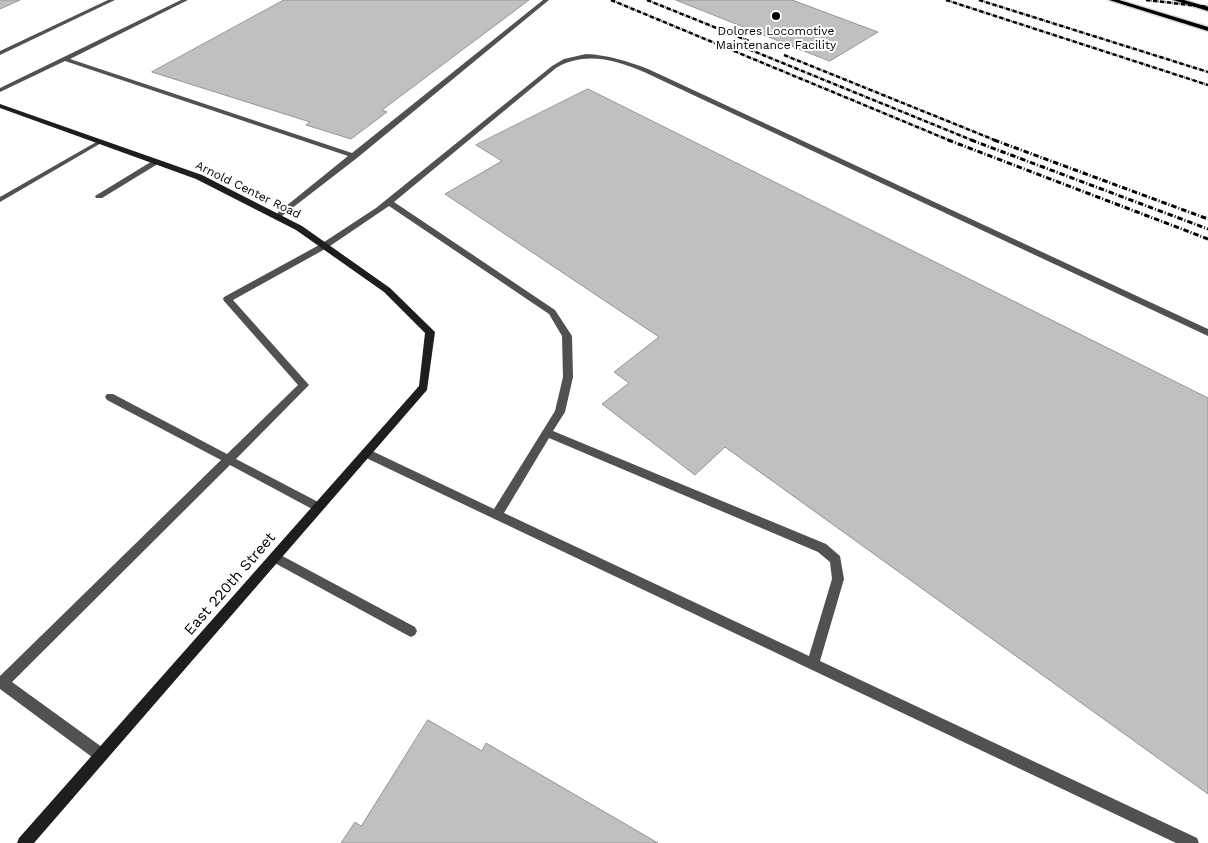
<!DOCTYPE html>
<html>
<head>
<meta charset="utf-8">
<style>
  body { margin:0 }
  canvas { display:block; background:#fff }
</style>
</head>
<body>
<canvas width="1208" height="843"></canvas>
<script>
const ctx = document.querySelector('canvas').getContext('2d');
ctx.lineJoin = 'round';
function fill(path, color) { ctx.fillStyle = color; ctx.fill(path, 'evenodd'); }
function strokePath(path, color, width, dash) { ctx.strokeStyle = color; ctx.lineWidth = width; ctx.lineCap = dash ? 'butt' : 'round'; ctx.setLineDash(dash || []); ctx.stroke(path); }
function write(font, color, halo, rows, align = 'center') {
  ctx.font = font + ' "Work Sans",sans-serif'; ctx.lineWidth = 4; ctx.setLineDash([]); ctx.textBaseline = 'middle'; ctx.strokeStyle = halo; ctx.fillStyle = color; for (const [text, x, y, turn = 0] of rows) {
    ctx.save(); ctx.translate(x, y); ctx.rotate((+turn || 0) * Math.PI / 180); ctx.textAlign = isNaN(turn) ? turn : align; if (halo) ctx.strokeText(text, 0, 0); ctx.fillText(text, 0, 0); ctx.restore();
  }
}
const building = new Path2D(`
  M0,0H20L0,9Z
  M284,0H529L382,110L387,112L351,139L306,125L310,122L152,72Z
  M676,0H792L878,32L830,61Z
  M588,89L1208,398V794L725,447L695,475L602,404L629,383L614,372L659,337L445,194L502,161L476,145Z
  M428,720L482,751L486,743L658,843H341L355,822L361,826Z`);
const lane = new Path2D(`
  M108,0H115L0,55V51Z
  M181,0H188L70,59L352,153L543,0H549L357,158L278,219L274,217L275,215L348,156L65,61L0,92V88Z
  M586,54C608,55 627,61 648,69L1208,329V336L644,72C615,60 585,51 556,68L394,202L555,310L572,336L573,377L565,412L553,431L826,544L840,556L844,579L820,661L1197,838L1199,843H1176L362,456L361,453L362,450H370L494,509L555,411L563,377L562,336L549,314L389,206L327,248L233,300L309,385L236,459L322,504L323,507L322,510L318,512L314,510L230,465L12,682L106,750L108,755L106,760L101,762L96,760L0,689V676L221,460L107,400L105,397L107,394H113L227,454L298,385L224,301L223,299L224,297L321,244L376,208L552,66L564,59ZM549,438L818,552L830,562L832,579L809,656L504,513Z
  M98,141L103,142L0,202V197Z
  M154,160L161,162L102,198H96L95,196Z
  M275,552L415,627L417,631L415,635L411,637L407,635L271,561L269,557L271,553Z`);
const secondary = new Path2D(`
  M0,104L202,175L302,226L390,288L435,332L427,390L34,843H17L19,838L419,386L425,333L384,292L296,230L196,179L0,108Z`);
const primary = new Path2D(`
  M1109,0H1119L1208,27V31Z
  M1173,0H1184L1208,7V11Z`);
const railFar1 = new Path2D(`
  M611,0L951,141
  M647,0L749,41
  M946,0L1208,85
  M979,0L1208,72
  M1146,0L1208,7
  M736,44L974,141
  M784,55L997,141`);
const rail = new Path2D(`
  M948,140L1208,239
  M971,140L1208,229
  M994,140L1208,219`);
const markers = [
  [776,16,5,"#000"]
];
const farPoinames = [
  ["Dolores Locomotive",776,31],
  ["Maintenance Facility",776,45]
];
const farStreetnames = [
  ["Arnold Center Road",248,190,26]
];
const streetNames = [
  ["East 220th Street",230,584,-49]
];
fill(building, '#c0c0c0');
strokePath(building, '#959595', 1);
strokePath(primary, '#dbdbdb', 3);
fill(lane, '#515151');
fill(secondary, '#1e1e1e');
fill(primary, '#000');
strokePath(railFar1, '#000', 2.5, [4.5, 1, 0.5, 1]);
strokePath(rail, '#000', 3, [5.5, 2, 1, 2]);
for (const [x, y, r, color] of markers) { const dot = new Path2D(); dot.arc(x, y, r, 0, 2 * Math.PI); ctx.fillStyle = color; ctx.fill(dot); strokePath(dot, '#fff', 2); }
write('12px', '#000', '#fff', farPoinames);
write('12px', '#000', '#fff', farStreetnames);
write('15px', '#000', '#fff', streetNames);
</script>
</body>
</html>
